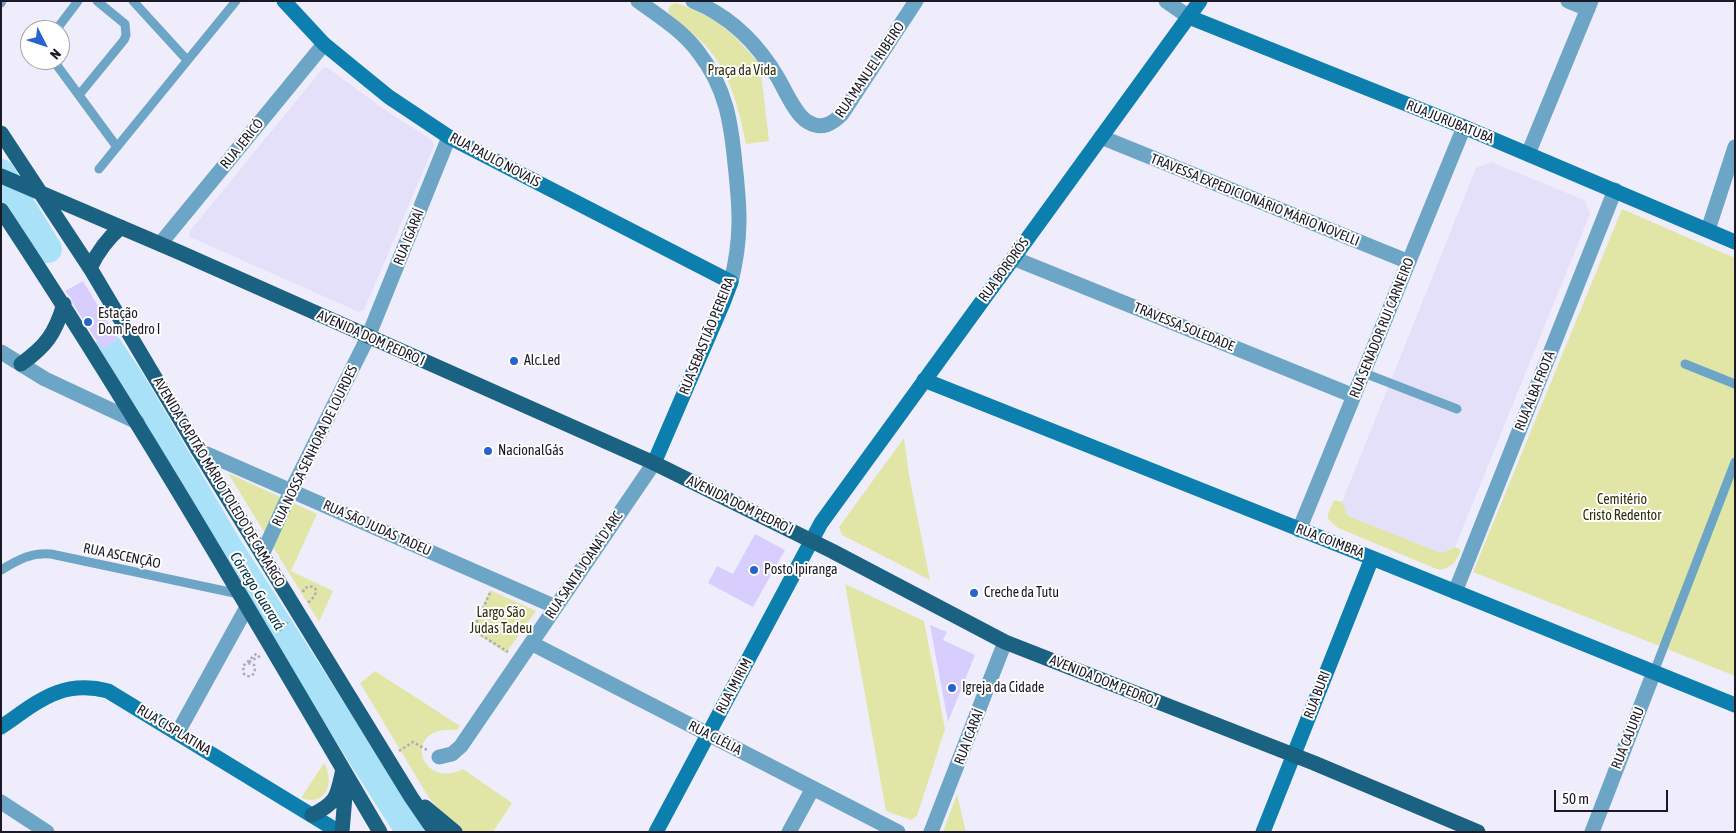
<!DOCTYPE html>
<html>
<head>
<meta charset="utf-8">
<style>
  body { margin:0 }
  #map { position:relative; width:1736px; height:833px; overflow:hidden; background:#efedfb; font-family:"Asap Condensed",sans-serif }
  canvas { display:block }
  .frame { position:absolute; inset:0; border:2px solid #1c1926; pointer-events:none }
  .north { position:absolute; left:20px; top:20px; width:50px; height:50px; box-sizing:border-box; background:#fff; border:1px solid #a4a3a8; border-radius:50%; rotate:131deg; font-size:14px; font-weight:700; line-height:20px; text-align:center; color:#1c1926 }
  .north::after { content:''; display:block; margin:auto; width:18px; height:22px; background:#2763d0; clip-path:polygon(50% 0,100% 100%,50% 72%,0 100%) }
  .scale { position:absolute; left:1554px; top:790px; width:114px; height:22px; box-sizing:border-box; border:2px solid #1c1926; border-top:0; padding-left:6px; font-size:15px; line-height:18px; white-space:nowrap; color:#1c1926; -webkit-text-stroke:4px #fff; paint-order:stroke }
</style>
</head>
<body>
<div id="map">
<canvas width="1736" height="833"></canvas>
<div class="frame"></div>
<div class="north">N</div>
<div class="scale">50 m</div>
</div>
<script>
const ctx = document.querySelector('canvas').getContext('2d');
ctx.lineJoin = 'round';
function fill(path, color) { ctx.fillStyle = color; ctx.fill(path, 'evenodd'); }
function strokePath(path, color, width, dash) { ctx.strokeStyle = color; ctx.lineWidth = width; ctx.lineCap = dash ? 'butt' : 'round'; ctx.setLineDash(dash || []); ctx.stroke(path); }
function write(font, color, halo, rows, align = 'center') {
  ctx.font = font + ' "Asap Condensed",sans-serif'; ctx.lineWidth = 4; ctx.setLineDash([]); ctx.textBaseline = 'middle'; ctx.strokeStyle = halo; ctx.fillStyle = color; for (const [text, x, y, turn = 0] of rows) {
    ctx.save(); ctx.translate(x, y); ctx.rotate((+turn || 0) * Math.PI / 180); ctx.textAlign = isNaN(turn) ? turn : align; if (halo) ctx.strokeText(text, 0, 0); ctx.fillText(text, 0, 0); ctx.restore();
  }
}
const built = new Path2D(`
  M323,68H328L385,110L432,140L434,146L364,310L359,312L190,237L189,232Z
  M1491,162L1584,200L1590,214L1455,547L1441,553L1348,516L1342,502L1476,168Z`);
const green = new Path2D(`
  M674,3L683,5L716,21L735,37L760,64L769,141L746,144C739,109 730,72 705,45C694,34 681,25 670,14L668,10L670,6Z
  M1622,209L1735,258V676L1473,572Z
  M904,438L909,475L930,580L842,535L839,527Z
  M228,473L317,514L291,571L333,591L319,622Z
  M1334,500L1342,502L1348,516L1441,553L1455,547L1461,550C1457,561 1452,568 1439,570L1338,528L1328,519V514Z
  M845,584L924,621L945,729L917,816L911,820L886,811Z
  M490,590L536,611L506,653L471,630Z
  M375,671L460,726L457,730C399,725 421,791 463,769L512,803L493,832H464L439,809L429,798L360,683Z
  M324,763C335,782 327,807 301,798Z
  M957,794L966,832H943Z`);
const river = new Path2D(`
  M1,173L48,249
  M109,348L131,381L229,548L410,832`);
const building = new Path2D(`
  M83,281L118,339L102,349L73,304L71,298L65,291Z
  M755,534L785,550L753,607L708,583L717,566L733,574Z
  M930,625L947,632L943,640L975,655L948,722Z`);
const path = new Path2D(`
  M303,592L304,589L309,586C322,588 314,597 308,603
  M490,593L473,630L508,652
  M280,631L288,622
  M249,662L260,656
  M248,663L254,665L255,671C253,676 249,678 244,674L243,666L258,652
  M399,751L413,742L427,750`);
const lane = new Path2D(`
  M133,1L187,60
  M1,3L2,1
  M56,30L78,1
  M53,60L117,147
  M79,95L124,40L126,35L125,24L97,1
  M99,169L236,1
  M1685,364L1735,384
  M1364,373L1457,409
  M1,570C18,560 31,552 51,554L239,594
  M1654,672L1735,462`);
const street = new Path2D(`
  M638,1C660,17 683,31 699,53C726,88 731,122 735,164C740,209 742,237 731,282
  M693,1C730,16 758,44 778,78C785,90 796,116 808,122C822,130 832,124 842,114L916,1
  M1166,1L1189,17
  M1568,1L1588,9
  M1101,137L1409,262
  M1528,154L1591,1
  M1708,230L1735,147
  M160,244L324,44
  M1013,258L1354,396
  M1,352L45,379L137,422
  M198,450L556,607
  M1299,530L1464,127
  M262,555L291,491L368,337L449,137
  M1455,592L1615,190
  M531,643L898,832
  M178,732L247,607
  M439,757L452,754L461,746L654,463
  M1,802L47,832
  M789,832L813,788
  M931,832L1005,642
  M1592,832L1654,672`);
const secondary = new Path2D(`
  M284,1L324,44L357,71L389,97L449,137L731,282L723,303L654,463
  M1189,17L1464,127L1735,242
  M924,380L1372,558L1735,705
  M1,727C38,702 61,679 108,691L339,832
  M656,832L821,523L1200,1
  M1263,832L1372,558`);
const primary = new Path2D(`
  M1,133L90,268L198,450L411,797L435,832
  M1,176L181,253L654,463L832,551L1005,642L1314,763L1478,832
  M1,210C135,412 257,623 380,832
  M90,268C98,251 107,239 121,227
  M21,364C46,346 55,334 64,304
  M425,807L455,832
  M312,815C338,802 337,796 343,769
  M342,832L346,784`);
const markers = [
  [88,322,5,"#2763d0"],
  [514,361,5,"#2763d0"],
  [488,451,5,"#2763d0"],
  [754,570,5,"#2763d0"],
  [974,593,5,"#2763d0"],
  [952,688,5,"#2763d0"]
];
const streetNames = [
  ["RUA MANUEL RIBEIRO",870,70,-56],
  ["RUA JURUBATUBA",1450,122,22],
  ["RUA JERICÓ",242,144,-51],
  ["RUA PAULO NOVAIS",495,160,28],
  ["TRAVESSA EXPEDICIONÁRIO MÁRIO NOVELLI",1255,200,22],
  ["RUA IGARAÍ",409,237,-68],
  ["RUA BORORÓS",1004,270,-54],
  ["TRAVESSA SOLEDADE",1184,327,22],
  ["RUA SENADOR RUI CARNEIRO",1382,328,-68],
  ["RUA SEBASTIÃO PEREIRA",707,336,-68],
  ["AVENIDA DOM PEDRO I",371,338,24],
  ["RUA ALBA FROTA",1535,391,-68],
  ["RUA NOSSA SENHORA DE LOURDES",315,446,-64],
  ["AVENIDA CAPITÃO MÁRIO TOLEDO DE CAMARGO",219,482,59],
  ["AVENIDA DOM PEDRO I",740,505,26],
  ["RUA SÃO JUDAS TADEU",377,528,24],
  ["RUA COIMBRA",1330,541,21],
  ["RUA ASCENÇÃO",122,556,12],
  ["RUA SANTA JOANA D'ARC",584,565,-56],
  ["AVENIDA DOM PEDRO I",1104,681,22],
  ["RUA IMIRIM",734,686,-62],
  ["RUA BURI",1317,695,-69],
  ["RUA CISPLATINA",174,730,31],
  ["RUA ICARAÍ",969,737,-69],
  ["RUA CLÉLIA",715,738,27],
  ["RUA CAJURU",1628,738,-68]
];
const parkNames = [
  ["Praça da Vida",742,71],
  ["Cemitério",1622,500],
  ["Cristo Redentor",1622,516],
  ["Largo São",501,613],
  ["Judas Tadeu",501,629]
];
const poiNames = [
  ["Estação",98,314],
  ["Dom Pedro I",98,330],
  ["Alc.Led",524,361],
  ["NacionalGás",498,451],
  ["Posto Ipiranga",764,570],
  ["Creche da Tutu",984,593],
  ["Igreja da Cidade",962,688]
];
const waterNames = [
  ["Córrego Guarará",257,591,58]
];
fill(built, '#e4e0f9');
fill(green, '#e1e6a6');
strokePath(river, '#a9e2f8', 28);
fill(building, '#d7cefe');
strokePath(path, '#adabb9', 2.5, [2.5, 2.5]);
strokePath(lane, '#6ca5c5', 9);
strokePath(street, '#6ca5c5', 15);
strokePath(secondary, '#0d7fae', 15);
strokePath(primary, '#1a6182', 15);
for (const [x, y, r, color] of markers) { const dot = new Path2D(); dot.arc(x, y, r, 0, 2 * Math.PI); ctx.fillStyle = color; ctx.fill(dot); strokePath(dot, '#fff', 2); }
write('14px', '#1c1926', '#fff', streetNames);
write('14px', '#2e2f0a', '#fff', parkNames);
write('14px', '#1c1926', '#fff', poiNames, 'left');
write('italic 15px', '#003140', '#fff', waterNames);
</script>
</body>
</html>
